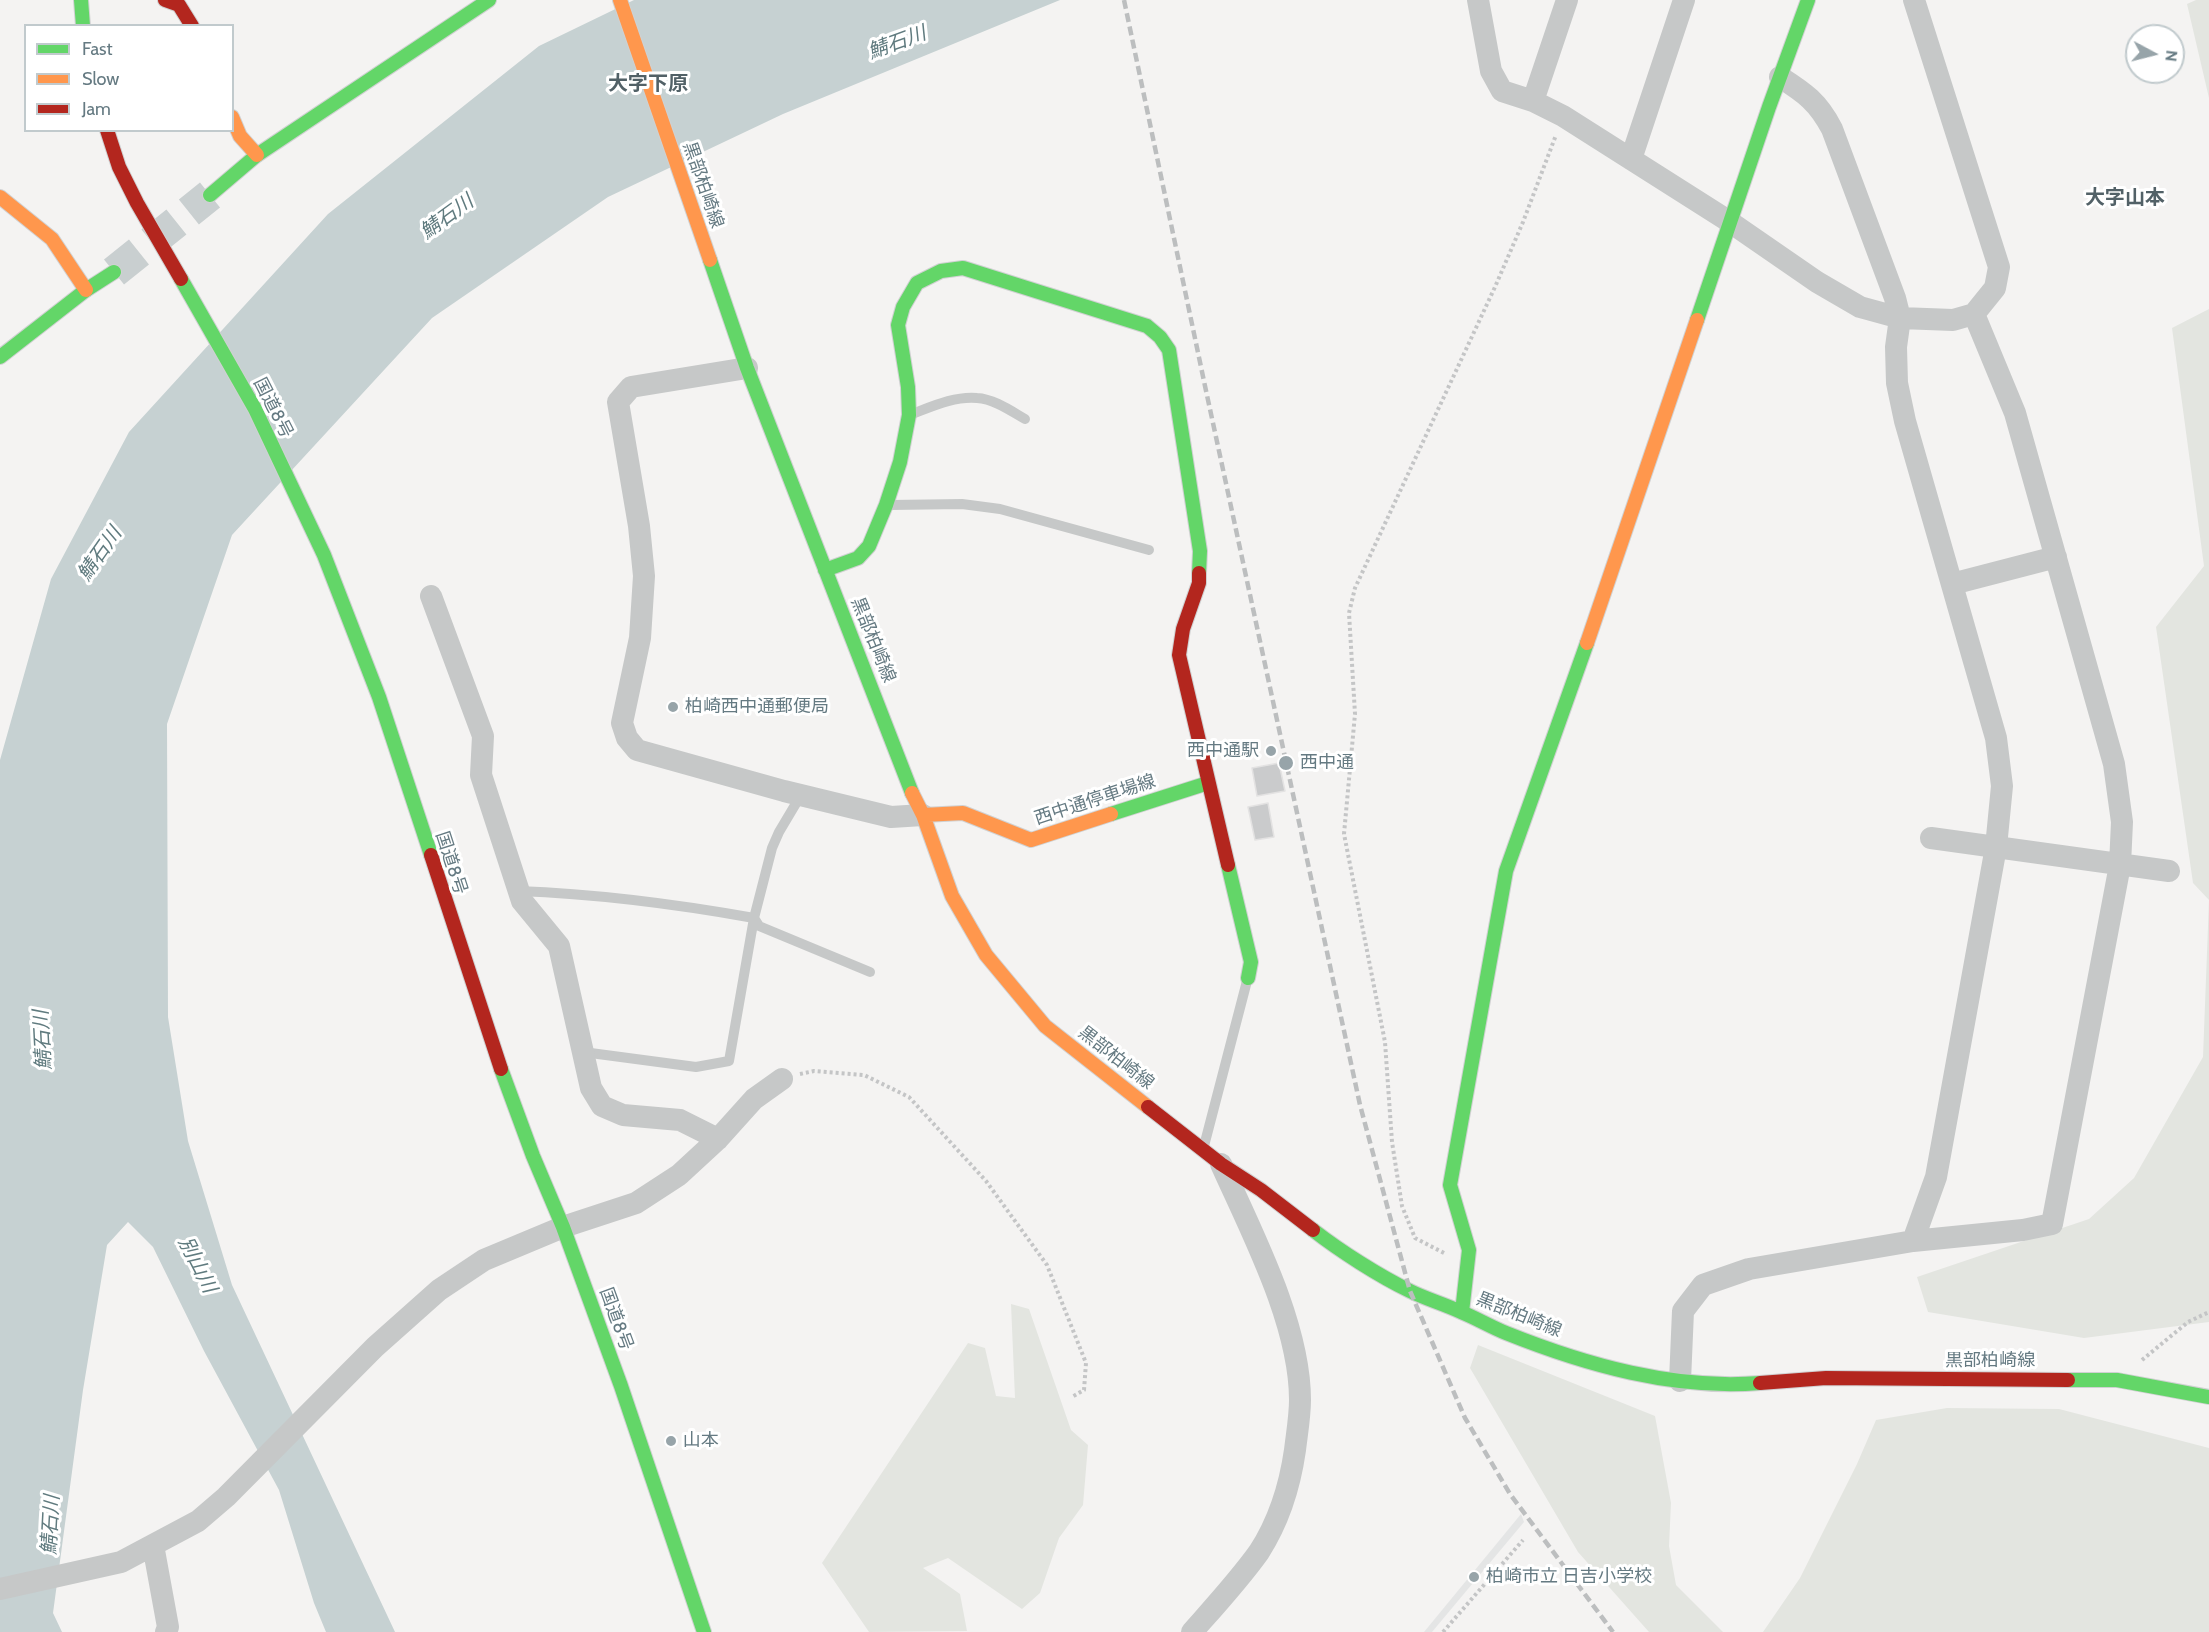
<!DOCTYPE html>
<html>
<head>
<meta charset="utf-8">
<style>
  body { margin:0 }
  #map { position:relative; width:2209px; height:1632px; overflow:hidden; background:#f4f3f2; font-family:Cabin,sans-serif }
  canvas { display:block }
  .legend { position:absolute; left:24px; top:24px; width:210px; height:108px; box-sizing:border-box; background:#fff; border:2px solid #c1cacd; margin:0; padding:8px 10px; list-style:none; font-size:18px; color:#657a82 }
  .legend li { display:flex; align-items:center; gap:12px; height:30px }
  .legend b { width:30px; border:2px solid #c1cacd }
  .north { position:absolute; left:2125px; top:24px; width:60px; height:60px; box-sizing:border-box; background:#fff; border:2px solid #c1cacd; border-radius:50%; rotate:97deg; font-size:16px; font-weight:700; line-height:24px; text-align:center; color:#657a82 }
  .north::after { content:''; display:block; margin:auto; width:21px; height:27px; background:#97a4a9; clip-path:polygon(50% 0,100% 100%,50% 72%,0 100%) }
</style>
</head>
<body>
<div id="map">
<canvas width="2209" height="1632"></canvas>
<ul class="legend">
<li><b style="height:8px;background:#63d668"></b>Fast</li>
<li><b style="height:8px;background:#ff974d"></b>Slow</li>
<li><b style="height:8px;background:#b3261e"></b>Jam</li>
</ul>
<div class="north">N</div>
</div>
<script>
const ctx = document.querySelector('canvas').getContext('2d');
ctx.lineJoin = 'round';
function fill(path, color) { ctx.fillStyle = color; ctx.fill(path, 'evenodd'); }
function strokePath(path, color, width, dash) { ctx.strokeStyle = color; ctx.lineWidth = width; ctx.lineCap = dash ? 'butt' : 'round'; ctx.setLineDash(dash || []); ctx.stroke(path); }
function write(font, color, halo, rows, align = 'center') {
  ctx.font = font + ' Cabin,"Noto Sans JP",sans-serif'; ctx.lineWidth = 6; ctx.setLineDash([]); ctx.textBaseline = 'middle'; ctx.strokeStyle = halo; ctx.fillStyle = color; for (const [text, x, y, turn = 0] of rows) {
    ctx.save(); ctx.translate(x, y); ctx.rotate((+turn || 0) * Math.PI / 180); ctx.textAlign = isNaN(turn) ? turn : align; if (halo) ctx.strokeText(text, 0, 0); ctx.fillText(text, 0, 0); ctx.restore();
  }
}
const built = new Path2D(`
  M1521,1514L1524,1522L1432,1632H1424Z`);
const green = new Path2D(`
  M2196,0H2209V98L2187,4Z
  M2209,309V1322L2084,1338L1928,1312L1917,1277L2089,1219L2134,1178L2203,1057L2209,900L2193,883L2156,627L2204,566L2172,328Z
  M1011,1304L1029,1309L1071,1430L1088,1445L1083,1505L1059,1538L1040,1593L1022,1609L948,1558L923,1568L960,1594L967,1631L869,1632L822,1563L968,1343L985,1348L996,1396L1015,1398Z
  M1478,1345L1655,1416L1671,1503L1669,1546L1676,1585L1723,1632H1649L1578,1552L1470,1368Z
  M1947,1408L2059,1409L2209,1448V1632H1763L1800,1578L1857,1464L1876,1420Z`);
const water = new Path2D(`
  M634,0H1060L783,114L608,197L432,318L232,535L167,724L168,1017L188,1141L232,1285L395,1632H326L314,1603L279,1490L204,1351L153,1247L128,1222L107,1245L83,1390L53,1613L62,1632H0V760L51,579L129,432L328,214L539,46Z`);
const building = new Path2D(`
  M1279,763L1285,791L1257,796L1252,768Z
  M1268,803L1274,837L1255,840L1248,807Z`);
const secondaryTunnel = new Path2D(`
  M114,272L210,195`);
const path = new Path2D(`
  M800,1074L814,1071L864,1075L909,1097L986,1181L1047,1265L1086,1363L1084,1390L1072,1397
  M1444,1253L1415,1238L1402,1206L1392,1142L1385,1042L1344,834L1355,714L1349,613L1355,588L1495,287L1523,222L1556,135
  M2142,1360L2188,1322L2209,1312
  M1443,1632L1523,1540`);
const lane = new Path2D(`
  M912,414C933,406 955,396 977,398C994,399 1011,411 1025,419
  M890,505L962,504L1000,509L1149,550
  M518,891C598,894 676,904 754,918L759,926L870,972
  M583,1052L696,1067L729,1061L754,918L772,848L779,832L801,795
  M1204,1146L1247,981`);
const street = new Path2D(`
  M1478,0L1491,71L1502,91L1533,101L1563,116L1730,222L1817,282L1860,307L1900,318L1953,320L1974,314L1995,288L1999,267L1914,0
  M1780,77C1805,93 1818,102 1832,129L1895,298L1900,318L1896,347L1897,383L1905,421L1996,738L2002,786L1996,847L1936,1177L1913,1241
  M1533,101L1567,0
  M1631,159L1684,0
  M747,368L631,387L618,402L639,526L644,576L640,638L622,723L627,738L637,750L784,791L891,817L923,815
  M1952,584L2056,557
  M431,596L483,736L481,775L522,901L559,946L591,1088L602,1106L623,1115L680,1120L718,1139
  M1931,838L2169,871
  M1680,1381L1683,1311L1703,1285L1749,1269L1913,1241L2023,1230L2052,1224L2120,865L2122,822L2114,764L2015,413L1974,314
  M153,1545L168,1627L166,1632
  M0,1589L121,1562L198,1521L226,1497L375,1347L439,1290L484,1260L563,1227L636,1203L679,1175L718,1139L754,1099L782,1079
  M1192,1632C1215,1606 1239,1580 1259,1552C1279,1521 1290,1485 1295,1450C1297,1433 1300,1416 1300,1400C1300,1324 1252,1233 1221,1164`);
const fast = new Path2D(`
  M81,0L83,26
  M210,195L257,155L489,0
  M710,260L747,368L912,793
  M181,279L255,409L324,555L379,697L431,855
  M1697,320L1769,107L1808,0
  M0,357L86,290L114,272
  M825,570L858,558L869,546L886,505L900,462L909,415L908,387L898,325L903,307L917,283L941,271L963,268L1147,326L1160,337L1169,350L1200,551L1199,573
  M1111,814L1208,783
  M1228,865L1251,962L1248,978
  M501,1069L533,1156L563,1227L621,1386L704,1632
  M1313,1230C1340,1251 1379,1276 1410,1291C1426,1299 1444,1304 1461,1312C1476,1318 1491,1327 1506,1333C1586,1365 1674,1390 1760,1383
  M1462,1312L1469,1250L1450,1185L1506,871L1587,643
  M2068,1380H2117L2209,1397`);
const slow = new Path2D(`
  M620,0L710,260
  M232,117L240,136L257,155
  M0,197L52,239L86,290
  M1587,643L1697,320
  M912,793L923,815L952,896L986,955L1045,1026L1148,1107
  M923,815L963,813L1031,840L1111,814`);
const jam = new Path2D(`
  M165,0L179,5L192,26
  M107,130L119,167L137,203L181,279
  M1199,573V583L1183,629L1179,655L1228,865
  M431,855L501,1069
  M1148,1107L1221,1164L1261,1190L1313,1230
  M1760,1383L1826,1378L2068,1380`);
const rail = new Path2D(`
  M1124,0L1205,386L1360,1105L1410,1291L1465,1418L1510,1494L1613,1632`);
const markers = [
  [673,707,6,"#97a4a9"],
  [1271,751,6,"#97a4a9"],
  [1286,763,8,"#97a4a9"],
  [671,1441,6,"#97a4a9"],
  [1474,1577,6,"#97a4a9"]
];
const streetNames = [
  ["黒部柏崎線",703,185,71],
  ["国道8号",273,408,63],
  ["黒部柏崎線",873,640,68],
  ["西中通停車場線",1095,800,-18],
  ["国道8号",451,863,72],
  ["黒部柏崎線",1116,1058,38],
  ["黒部柏崎線",1519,1315,22],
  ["国道8号",616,1319,70],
  ["黒部柏崎線",1990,1361]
];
const poiNames = [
  ["柏崎西中通郵便局",685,707],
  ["西中通駅",1259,751,"right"],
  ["西中通",1300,763],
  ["山本",683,1441],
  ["柏崎市立 日吉小学校",1486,1577]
];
const waterNames = [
  ["鯖石川",897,43,-20],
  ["鯖石川",447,217,-36],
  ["鯖石川",100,554,-55],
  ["鯖石川",43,1040,-93],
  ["別山川",197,1265,63],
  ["鯖石川",51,1525,-87]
];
const neighbourhoodNames = [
  ["大字下原",648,84],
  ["大字山本",2125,198]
];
fill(built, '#e4e5e5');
fill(green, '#e3e5e0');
fill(water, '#c6d1d2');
fill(building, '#cacbcc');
strokePath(building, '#e3e2e2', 1.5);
strokePath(secondaryTunnel, '#c9cfd0', 32, [32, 16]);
strokePath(fast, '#d0d1d2', 16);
strokePath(slow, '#d0d1d2', 16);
strokePath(jam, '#d0d1d2', 16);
strokePath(path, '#c4c5c6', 4, [3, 3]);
strokePath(lane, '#c6c8c8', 10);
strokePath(street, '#c6c8c8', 22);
strokePath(fast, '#63d668', 14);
strokePath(slow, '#ff974d', 14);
strokePath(jam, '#b3261e', 14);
strokePath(rail, '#bcbebf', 4.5, [9, 4.5]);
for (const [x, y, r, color] of markers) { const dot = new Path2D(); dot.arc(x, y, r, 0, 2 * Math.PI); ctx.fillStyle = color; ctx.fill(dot); strokePath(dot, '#fff', 2); }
write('18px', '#657a82', '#fff', streetNames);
write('18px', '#657a82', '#fff', poiNames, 'left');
write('italic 20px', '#607b7f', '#fff', waterNames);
write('bold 20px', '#526167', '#fff', neighbourhoodNames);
</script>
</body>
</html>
